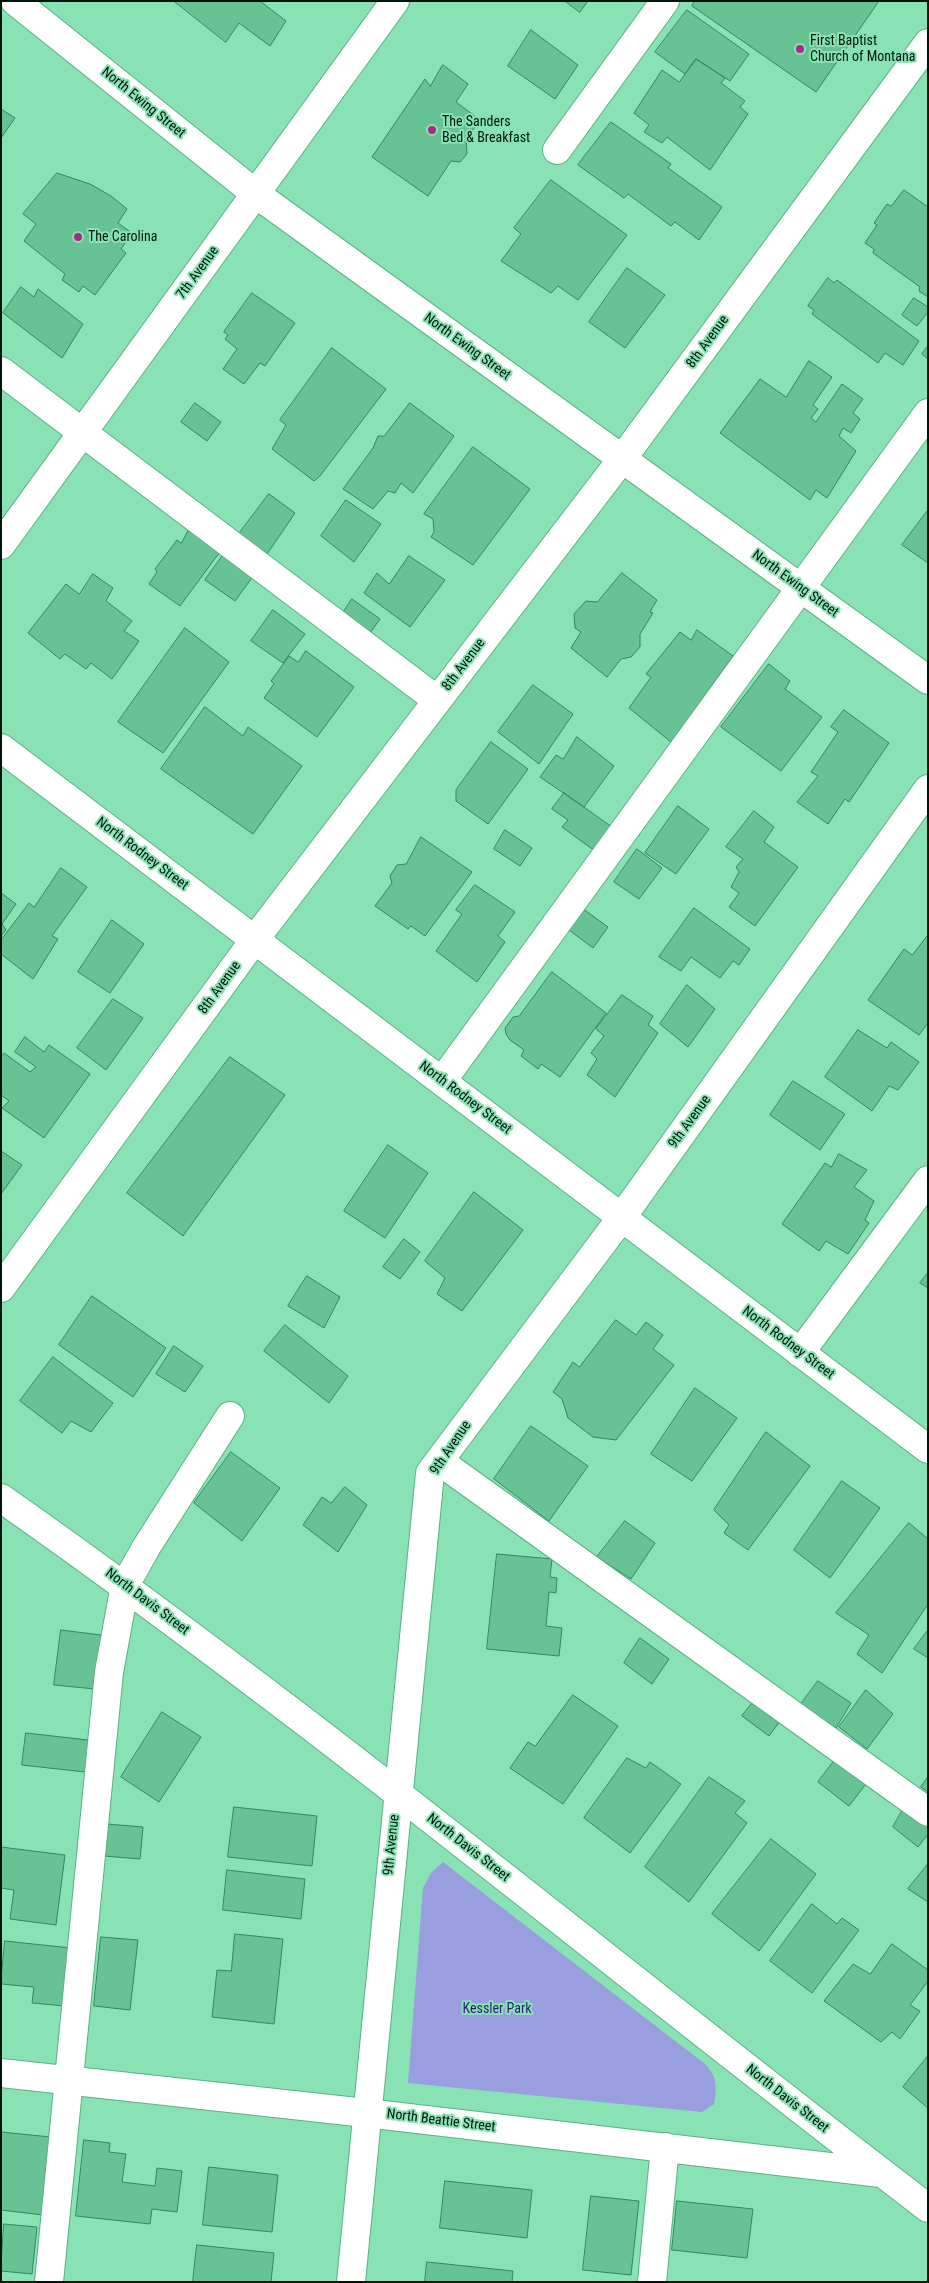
<!DOCTYPE html>
<html>
<head>
<meta charset="utf-8">
<style>
  body { margin:0 }
  #map { position:relative; width:929px; height:2283px; overflow:hidden; background:#89e2b3; font-family:"Roboto Condensed",sans-serif }
  canvas { display:block }
  .frame { position:absolute; inset:0; border:2px solid #001509; pointer-events:none }
</style>
</head>
<body>
<div id="map">
<canvas width="929" height="2283"></canvas>
<div class="frame"></div>
</div>
<script>
const ctx = document.querySelector('canvas').getContext('2d');
ctx.lineJoin = 'round';
function fill(path, color) { ctx.fillStyle = color; ctx.fill(path, 'evenodd'); }
function strokePath(path, color, width, dash) { ctx.strokeStyle = color; ctx.lineWidth = width; ctx.lineCap = dash ? 'butt' : 'round'; ctx.setLineDash(dash || []); ctx.stroke(path); }
function write(font, color, halo, rows, align = 'center') {
  ctx.font = font + ' "Roboto Condensed",sans-serif'; ctx.lineWidth = 4; ctx.setLineDash([]); ctx.textBaseline = 'middle'; ctx.strokeStyle = halo; ctx.fillStyle = color; for (const [text, x, y, turn = 0] of rows) {
    ctx.save(); ctx.translate(x, y); ctx.rotate((+turn || 0) * Math.PI / 180); ctx.textAlign = isNaN(turn) ? turn : align; if (halo) ctx.strokeText(text, 0, 0); ctx.fillText(text, 0, 0); ctx.restore();
  }
}
const green = new Path2D(`
  M443,1862L705,2064C717,2076 717,2088 714,2104L702,2112L408,2083L423,1888L431,1873Z`);
const building = new Path2D(`
  M174,1H260L286,21L270,46L239,23L226,42Z
  M565,1H588L580,12Z
  M695,1H879L816,92L692,6Z
  M687,10L749,54L730,81L696,59L685,74L655,52Z
  M531,30L578,65L555,99L508,66Z
  M696,59L725,78L721,83L745,101L740,107L748,114L710,170L667,137L662,143L644,132L649,125L634,113L662,70L679,82Z
  M443,65L468,84L456,102L480,120L466,139L467,154L460,162L451,161L428,196L372,157L425,79L430,86Z
  M1,109L15,118L1,138Z
  M611,122L671,164L668,168L722,207L699,240L675,222L671,226L628,194L624,198L578,165Z
  M57,173L90,184L111,196L127,209L118,223L132,233L121,249L126,253L95,295L83,286L79,292L62,280L65,274L24,241L36,224L23,214Z
  M551,180L627,235L578,300L558,286L551,293L501,261L521,234L514,228Z
  M904,190L928,207V297L919,291L920,287L873,253L874,249L865,243L877,225L874,223L887,204L891,206Z
  M627,268L665,295L625,348L589,322Z
  M828,278L834,283L837,280L919,341L903,365L885,353L878,363L812,314L814,310L808,306Z
  M21,287L34,297L38,289L83,324L62,358L3,313Z
  M252,293L295,323L265,366L260,363L244,384L223,369L237,349L225,339L228,335L224,332Z
  M914,298L928,307V312L917,326L902,315Z
  M928,346V359L922,354Z
  M332,348L386,389L320,476L314,481L272,449L286,425L280,420Z
  M809,361L832,377L813,405L818,409L811,418L816,422L842,384L863,399L853,413L860,419L851,433L843,428L839,436L856,451L827,498L816,490L810,500L720,433L760,379L786,397Z
  M195,403L221,422L207,441L181,422Z
  M410,403L454,436L413,493L401,483L395,493L388,491L373,509L343,489L373,448L378,436H384Z
  M473,447L530,489L473,565L431,537L434,532L433,519L424,514Z
  M269,494L295,513L265,557L238,535Z
  M346,500L381,524L354,562L321,536Z
  M928,510V563L902,545Z
  M191,526L222,549L180,606L149,584L157,572L155,569L177,540L181,543Z
  M224,554L254,575L235,601L205,580Z
  M409,556L445,580L410,627L364,593L377,573L389,584Z
  M622,573L657,600L650,612L653,613L640,634V647L631,657L621,659L607,677L571,648L581,632L575,628L574,614L586,601L597,602Z
  M93,574L113,588L106,601L132,621L124,631L139,641L112,679L91,663L86,669L65,654L60,659L28,633L66,584L79,594Z
  M352,599L380,619L370,633L343,613Z
  M273,610L305,634L283,663L251,641Z
  M185,628L229,662L163,753L118,722Z
  M697,630L733,656L671,742L629,708L651,677L646,674L680,632L691,640Z
  M306,651L354,687L317,737L264,698L274,684L271,681L289,656L298,662Z
  M769,664L790,681L785,689L822,717L781,771L721,727Z
  M533,685L573,714L539,764L498,732Z
  M205,707L243,736L248,727L302,766L253,834L161,769Z
  M844,710L889,743L849,802L845,799L828,824L797,802L818,776L811,772L838,732L831,727Z
  M577,737L614,766L584,807L540,777L556,755L563,759Z
  M491,742L528,769L488,824L456,801V790Z
  M564,793L612,827L595,851L562,827L568,820L552,809Z
  M678,806L709,829L676,874L645,853Z
  M754,811L774,827L764,842L798,867L755,926L729,907L739,893L731,887L739,872L736,867L743,859L726,847Z
  M505,830L532,848L520,866L494,849Z
  M421,837L472,872L425,936L411,926L408,929L375,906L392,883L390,876L397,865L406,864Z
  M637,849L662,868L639,899L614,882Z
  M61,868L87,887L52,936L58,939L33,979L1,954V940L29,903L34,907Z
  M475,885L515,912L498,936L505,942L477,982L436,951L462,914L456,910Z
  M1,893L16,904L2,924L6,930L1,936Z
  M579,906L608,927L593,948L565,927Z
  M694,908L750,949L739,965L733,961L720,978L691,957L681,971L659,957Z
  M112,920L144,944L110,993L78,972Z
  M928,935V1023L919,1035L868,1000L904,949L912,955Z
  M552,972L606,1013L560,1077L541,1064L538,1069L521,1056L524,1050L510,1040L506,1034L505,1028L513,1017L519,1016Z
  M687,985L715,1009L688,1047L660,1024Z
  M622,995L653,1016L648,1025L658,1033L615,1097L587,1075L597,1059L591,1053L604,1036L596,1029Z
  M113,999L143,1018L106,1070L77,1048Z
  M858,1030L887,1048L891,1042L919,1062L898,1090L889,1086L872,1111L825,1077Z
  M25,1037L44,1052L49,1045L90,1074L44,1138L2,1108L9,1101L1,1095V1057L4,1053L30,1072L36,1067L15,1052Z
  M230,1057L285,1095L183,1236L127,1193Z
  M793,1081L845,1114L820,1150L770,1115Z
  M388,1145L428,1173L385,1238L344,1211Z
  M1,1151L22,1165L1,1194Z
  M839,1154L867,1170L854,1187L874,1201L865,1220L869,1223L848,1254L826,1241L819,1251L782,1224L825,1163L831,1167Z
  M474,1192L523,1230L462,1311L437,1294L445,1278L425,1261Z
  M404,1239L420,1252L400,1279L383,1267Z
  M928,1273V1288L920,1283Z
  M307,1276L340,1297L324,1328L288,1306Z
  M92,1296L166,1348L133,1397L59,1345Z
  M616,1320L636,1335L646,1322L663,1335L653,1349L674,1365L616,1440L593,1437L568,1418L562,1399L553,1392L573,1362L579,1367Z
  M285,1325L348,1376L329,1403L264,1351Z
  M174,1346L203,1366L185,1392L156,1374Z
  M53,1357L113,1403L91,1432L71,1421L62,1433L20,1401Z
  M695,1388L737,1418L692,1481L651,1454Z
  M531,1426L588,1466L549,1521L494,1479Z
  M766,1432L810,1466L748,1550L724,1533L729,1525L714,1510Z
  M231,1452L280,1488L242,1541L194,1503Z
  M842,1481L880,1508L830,1578L794,1550Z
  M345,1487L367,1505L338,1552L303,1525L322,1497L331,1503Z
  M625,1521L655,1543L631,1579L597,1557Z
  M909,1523L928,1539V1604L882,1673L857,1654L869,1635L836,1613Z
  M497,1554L552,1559L550,1577L557,1578L556,1593L549,1592L546,1626L562,1628L559,1656L487,1649Z
  M61,1630L101,1635L95,1689L54,1685Z
  M928,1630V1658L914,1649Z
  M640,1638L669,1659L652,1684L624,1663Z
  M818,1681L851,1703L836,1728L801,1704Z
  M866,1690L893,1714L867,1749L839,1727Z
  M573,1695L618,1726L563,1804L510,1768L528,1742L535,1746Z
  M758,1696L783,1717L769,1736L742,1716Z
  M162,1712L201,1737L159,1802L121,1777Z
  M26,1733L97,1741L94,1773L22,1765Z
  M838,1756L869,1780L849,1806L818,1782Z
  M627,1758L646,1768L650,1762L681,1784L630,1853L584,1818Z
  M709,1777L745,1801L735,1813L747,1823L689,1902L645,1867Z
  M928,1777V1792L921,1787Z
  M905,1806L928,1824V1834L918,1847L893,1827Z
  M234,1807L317,1816L312,1866L228,1857Z
  M107,1824L143,1827L140,1859L104,1856Z
  M771,1839L816,1874L759,1951L712,1914Z
  M1,1847L65,1855L56,1925L10,1919L14,1890L1,1888Z
  M928,1864V1902L908,1889Z
  M227,1870L305,1879L301,1919L223,1910Z
  M812,1904L837,1924L842,1918L859,1930L812,1993L770,1961Z
  M235,1934L283,1939L274,2024L212,2017L217,1970L231,1971Z
  M101,1937L138,1940L130,2010L94,2006Z
  M5,1941L71,1948L65,2006L32,2003L34,1987L1,1984Z
  M892,1944L928,1970V1981L910,2005L920,2011L900,2039L892,2032L881,2042L824,2001L853,1964L870,1974Z
  M928,2056V2108L903,2087Z
  M1,2132L51,2137L43,2215L1,2210Z
  M84,2140L110,2143L109,2152L126,2154L122,2182L155,2186L157,2168L182,2171L177,2212L152,2209L150,2224L76,2216Z
  M209,2167L278,2175L272,2232L203,2225Z
  M445,2181L532,2190L527,2238L440,2228Z
  M591,2196L639,2201L631,2275L583,2270Z
  M677,2201L753,2209L747,2258L672,2250Z
  M4,2224L37,2227L32,2274L1,2271Z
  M197,2245L274,2253L271,2282H193Z
  M427,2262L513,2271L512,2282H425Z`);
const minor = new Path2D(`
  M15,1L256,194L928,680
  M557,150L665,1
  M1,371L437,700
  M1,545L395,1
  M1,748L928,1449
  M442,1081L928,413
  M1,1288L255,939L622,459L928,43
  M800,1353L928,1180
  M439,1461L928,1812
  M1,1498C320,1722 619,1972 928,2208
  M1,2073L366,2113L881,2173
  M49,2282L109,1672L125,1585L147,1546L230,1416
  M351,2282L430,1473L622,1217L928,789
  M652,2282L665,2147`);
const markers = [
  [800,49,5,"#a32d86"],
  [432,130,5,"#a32d86"],
  [78,237,5,"#a32d86"]
];
const poiNames = [
  ["First Baptist",810,41],
  ["Church of Montana",810,57],
  ["The Sanders",442,122],
  ["Bed & Breakfast",442,138],
  ["The Carolina",88,237]
];
const streetNames = [
  ["North Ewing Street",143,103,39],
  ["7th Avenue",198,273,-54],
  ["8th Avenue",708,342,-54],
  ["North Ewing Street",467,347,36],
  ["North Ewing Street",795,584,36],
  ["8th Avenue",464,665,-53],
  ["North Rodney Street",142,854,37],
  ["8th Avenue",220,988,-54],
  ["North Rodney Street",465,1098,37],
  ["9th Avenue",690,1122,-54],
  ["North Rodney Street",788,1343,37],
  ["9th Avenue",451,1448,-56],
  ["North Davis Street",147,1602,37],
  ["9th Avenue",392,1845,-84],
  ["North Davis Street",468,1848,38],
  ["North Davis Street",787,2099,38],
  ["North Beattie Street",441,2121,7]
];
const parkNames = [
  ["Kessler Park",497,2009]
];
fill(green, '#989ede');
fill(building, '#67c394');
strokePath(building, '#2d895f', 1);
strokePath(minor, '#59b285', 30);
strokePath(minor, '#fff', 28);
for (const [x, y, r, color] of markers) { const dot = new Path2D(); dot.arc(x, y, r, 0, 2 * Math.PI); ctx.fillStyle = color; ctx.fill(dot); strokePath(dot, '#89e2b3', 2); }
write('14px', '#001509', '#89e2b3', poiNames, 'left');
write('14px', '#001509', '#89e2b3', streetNames);
write('14px', '#281e77', '#89e2b3', parkNames);
</script>
</body>
</html>
